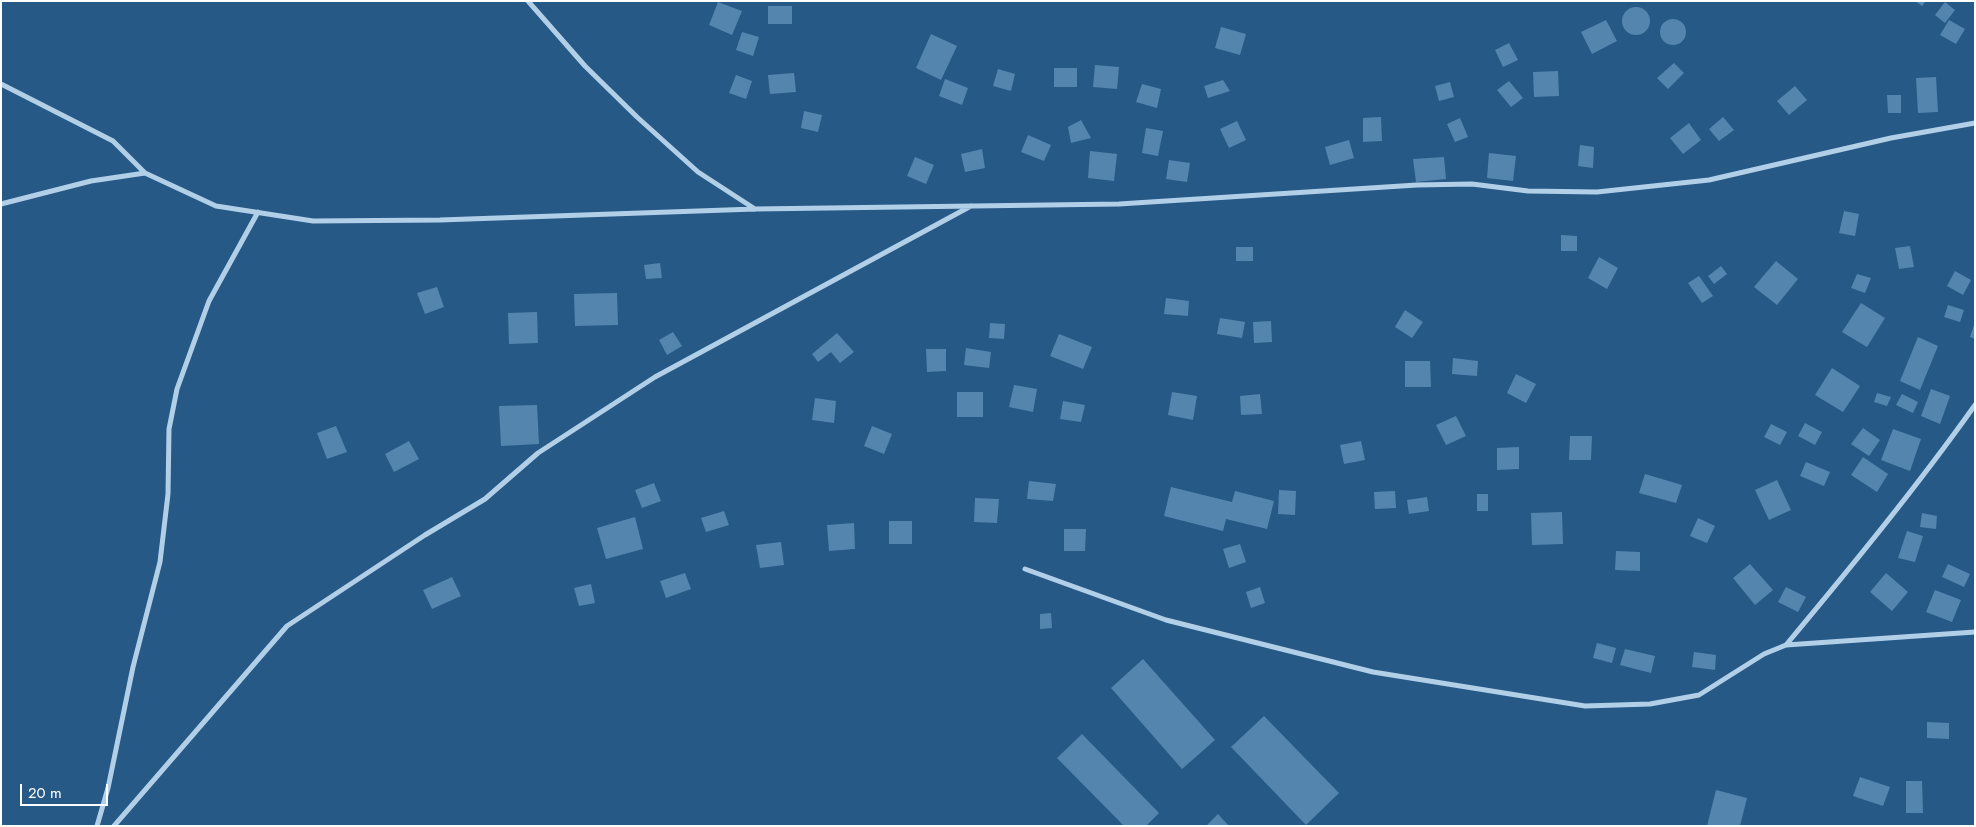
<!DOCTYPE html>
<html>
<head>
<meta charset="utf-8">
<style>
  body { margin:0 }
  #map { position:relative; width:1976px; height:827px; overflow:hidden; background:#275986; font-family:Jost,sans-serif }
  canvas { display:block }
  .frame { position:absolute; inset:0; border:2px solid #fff; pointer-events:none }
  .scale { position:absolute; left:20px; top:784px; width:88px; height:22px; box-sizing:border-box; border:2px solid #fff; border-top:0; padding-left:6px; font-size:15px; line-height:18px; white-space:nowrap; color:#fff; -webkit-text-stroke:4px #275986; paint-order:stroke }
</style>
</head>
<body>
<div id="map">
<canvas width="1976" height="827"></canvas>
<div class="frame"></div>
<div class="scale">20 m</div>
</div>
<script>
const ctx = document.querySelector('canvas').getContext('2d');
ctx.lineJoin = 'round';
function fill(path, color) { ctx.fillStyle = color; ctx.fill(path, 'evenodd'); }
function strokePath(path, color, width, dash) { ctx.strokeStyle = color; ctx.lineWidth = width; ctx.lineCap = dash ? 'butt' : 'round'; ctx.setLineDash(dash || []); ctx.stroke(path); }
const building = new Path2D(`
  M1915,1H1926L1922,6Z
  M718,2L742,11L732,35L709,25Z
  M1945,2L1955,10L1945,23L1935,15Z
  M768,6H792V24H768Z
  M1622 21a14 14 0 1 1 28 0a14 14 0 1 1-28 0Z
  M1660 32a13 13 0 1 1 26 0a13 13 0 1 1-26 0Z
  M1606,20L1617,41L1592,54L1581,32Z
  M1949,20L1965,29L1956,44L1940,35Z
  M1221,27L1246,34L1240,55L1215,48Z
  M742,32L759,37L753,56L736,50Z
  M931,34L957,46L941,80L916,68Z
  M1509,43L1518,60L1503,67L1495,50Z
  M1674,63L1684,73L1668,89L1657,78Z
  M1095,65L1119,67L1117,89L1093,87Z
  M1054,68H1077V87H1054Z
  M998,69L1015,74L1011,91L993,86Z
  M1558,71L1559,96L1534,97L1533,72Z
  M794,73L796,92L770,94L768,75Z
  M736,75L752,81L746,99L729,93Z
  M1936,77L1938,112L1918,113L1916,78Z
  M945,79L968,88L962,105L939,96Z
  M1223,80L1230,91L1208,98L1204,86Z
  M1509,81L1523,98L1511,107L1497,90Z
  M1450,82L1454,97L1439,101L1435,86Z
  M1142,84L1161,89L1157,108L1136,102Z
  M1795,86L1807,100L1789,115L1777,101Z
  M1887,95H1901V113H1888Z
  M804,111L822,115L818,132L801,128Z
  M1381,117L1382,141L1363,142V118Z
  M1723,117L1734,130L1719,141L1709,129Z
  M1460,118L1468,137L1455,142L1447,124Z
  M1081,120L1091,138L1071,143L1068,127Z
  M1237,121L1246,140L1229,148L1220,129Z
  M1689,123L1701,140L1683,154L1670,138Z
  M1146,128L1163,131L1158,156L1142,153Z
  M1028,135L1051,145L1044,161L1021,152Z
  M1349,140L1354,158L1330,165L1325,147Z
  M1580,145L1594,147L1593,168L1578,166Z
  M982,149L985,168L965,172L961,154Z
  M1090,151L1117,154L1114,181L1088,178Z
  M1489,153L1516,156L1513,181L1487,178Z
  M915,157L934,165L926,184L907,176Z
  M1444,157L1446,179L1416,182L1413,159Z
  M1169,160L1190,163L1187,182L1166,179Z
  M1844,211L1859,214L1855,236L1839,233Z
  M1561,235L1577,236V251H1561Z
  M1910,246L1914,267L1899,269L1895,248Z
  M1236,247H1253V261H1236Z
  M1599,257L1618,268L1607,289L1588,278Z
  M1776,261L1798,279L1777,305L1754,287Z
  M660,263L662,278L646,279L644,265Z
  M1721,266L1727,274L1714,284L1708,276Z
  M1955,271L1971,280L1963,295L1947,286Z
  M1857,274L1871,278L1865,293L1851,288Z
  M1699,276L1713,296L1702,303L1688,283Z
  M437,287L444,307L425,314L417,293Z
  M617,293L618,325L575,326L574,294Z
  M1166,298L1189,301L1188,316L1164,314Z
  M1861,303L1885,318L1867,347L1842,332Z
  M1948,305L1964,310L1960,322L1944,317Z
  M1405,310L1423,322L1412,338L1395,327Z
  M537,312L538,343L509,344L508,313Z
  M1220,318L1245,322L1242,338L1217,334Z
  M1271,321L1272,342L1254,343L1253,322Z
  M1975,322V339L1970,337Z
  M990,323L1005,324L1004,339L989,338Z
  M673,332L682,346L667,355L659,340Z
  M837,333L854,352L840,363L831,352L818,362L812,354Z
  M1059,334L1092,347L1083,369L1050,356Z
  M1918,337L1938,346L1920,390L1900,381Z
  M966,348L991,352L989,368L964,365Z
  M926,349H946V371L927,372Z
  M1453,358L1478,361L1477,376L1452,374Z
  M1405,361H1430L1431,387H1405Z
  M1832,368L1860,386L1843,412L1815,395Z
  M1516,374L1536,384L1526,403L1507,393Z
  M1014,385L1037,389L1033,412L1009,407Z
  M1931,389L1950,396L1940,424L1921,416Z
  M957,392H983V417H957Z
  M1172,392L1197,396L1193,420L1168,415Z
  M1877,393L1891,397L1887,406L1874,402Z
  M1260,394L1262,414L1241,415L1240,396Z
  M1902,394L1918,402L1913,413L1896,405Z
  M815,398L836,401L834,423L812,420Z
  M1063,401L1085,405L1081,422L1060,419Z
  M537,405L539,444L501,446L499,406Z
  M1456,416L1466,436L1446,445L1436,425Z
  M1805,423L1822,432L1815,445L1798,436Z
  M1771,424L1787,432L1780,445L1764,437Z
  M336,426L347,452L327,459L317,433Z
  M872,426L892,434L884,454L864,446Z
  M1863,428L1880,440L1869,456L1851,444Z
  M1893,429L1921,439L1910,471L1881,460Z
  M1570,436H1592L1591,460H1569Z
  M409,441L419,459L394,472L385,454Z
  M1361,441L1365,460L1344,464L1340,445Z
  M1519,447V469L1497,470V448Z
  M1863,457L1888,474L1877,492L1851,475Z
  M1806,462L1830,472L1824,486L1800,476Z
  M1645,474L1682,485L1676,503L1639,493Z
  M1777,480L1791,510L1769,520L1755,490Z
  M1029,481L1056,484L1053,501L1027,499Z
  M654,483L661,501L642,508L635,490Z
  M1171,487L1232,502L1235,491L1274,501L1267,529L1226,519L1223,531L1164,516Z
  M1279,490L1296,491L1295,515L1278,514Z
  M1395,491L1396,508L1375,509L1374,492Z
  M1477,494H1488V511H1477Z
  M1427,497L1429,511L1409,514L1407,500Z
  M975,498L999,499L997,523L974,522Z
  M724,511L729,525L706,532L701,518Z
  M1562,512L1563,544L1532,545L1531,513Z
  M1922,513L1937,516L1936,529L1920,527Z
  M635,517L643,549L606,559L597,528Z
  M1698,518L1715,526L1707,543L1690,536Z
  M889,521H912V544H889Z
  M854,523L855,549L829,551L827,525Z
  M1064,529H1086L1085,551H1064Z
  M1907,531L1923,536L1915,562L1898,558Z
  M781,542L784,565L760,568L756,545Z
  M1240,544L1246,562L1229,568L1223,549Z
  M1616,551L1640,552V571L1615,570Z
  M1750,564L1773,590L1755,605L1733,578Z
  M1948,564L1970,574L1964,587L1942,577Z
  M685,573L691,589L666,598L660,581Z
  M1886,573L1908,592L1892,611L1870,592Z
  M452,577L461,596L432,609L423,590Z
  M591,584L595,603L579,606L574,588Z
  M1260,587L1265,603L1251,608L1246,592Z
  M1786,587L1806,597L1798,612L1778,602Z
  M1935,590L1961,600L1952,622L1926,612Z
  M1051,613L1052,628L1040,629V614Z
  M1597,643L1616,648L1612,663L1593,658Z
  M1625,649L1655,656L1651,673L1620,665Z
  M1694,652L1716,655L1715,670L1692,667Z
  M1143,659L1215,740L1182,769L1111,688Z
  M1264,716L1339,793L1306,825L1231,747Z
  M1927,722L1949,723V739L1927,738Z
  M1082,734L1159,813L1146,826H1124L1057,758Z
  M1860,777L1890,787L1883,806L1853,796Z
  M1906,781H1922L1923,813H1906Z
  M1716,790L1747,798L1740,826H1707Z
  M1218,814L1229,826H1206Z`);
const minor = new Path2D(`
  M528,1L585,66L637,117L698,172L755,209
  M1,84L113,141L145,173
  M1,204L91,181L145,173L216,206L313,221L440,220L755,209L1119,204L1417,185L1472,184L1528,191L1597,192L1709,180L1891,138L1975,123
  M1025,569L1166,620L1373,672L1585,706L1650,704L1699,695L1764,654L1786,645L1975,632
  M1786,645C1851,567 1916,488 1975,405
  M97,826L108,788L133,667L160,562L168,494L169,429L177,389L209,301L258,212
  M114,826L287,626L425,535L485,499L538,453L655,377L971,206`);
fill(building, '#5485af');
strokePath(minor, '#b2cfe8', 5);
</script>
</body>
</html>
